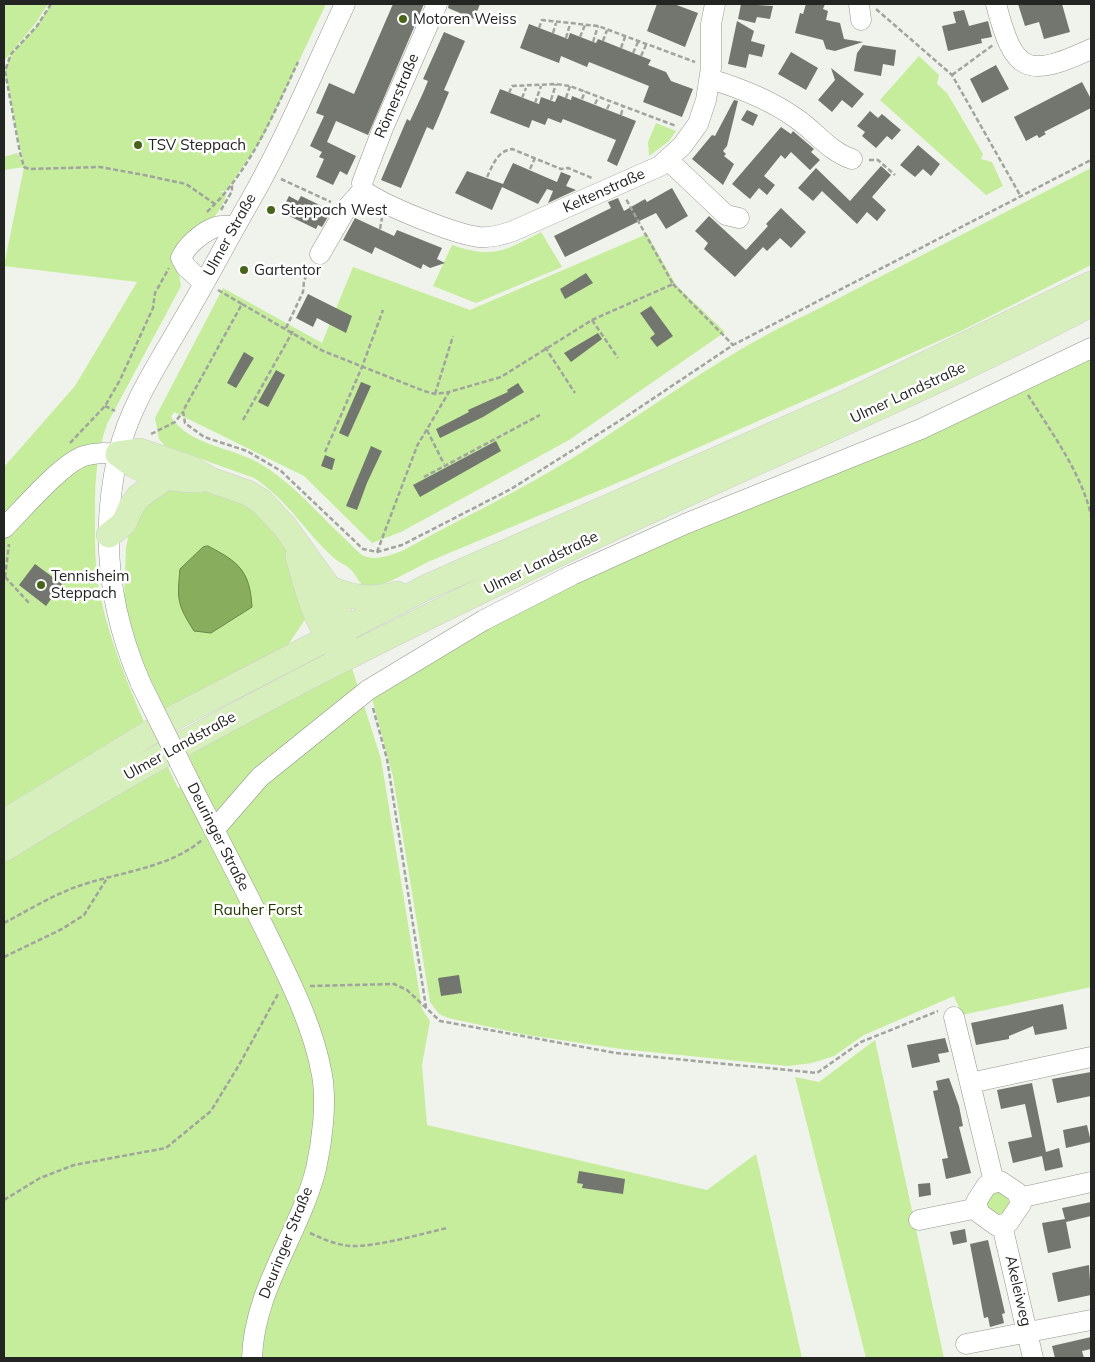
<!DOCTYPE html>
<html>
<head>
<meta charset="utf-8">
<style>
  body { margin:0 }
  #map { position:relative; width:1095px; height:1362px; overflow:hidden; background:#eff3eb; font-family:Mulish,sans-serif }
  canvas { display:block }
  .frame { position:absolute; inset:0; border:5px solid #232522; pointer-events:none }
</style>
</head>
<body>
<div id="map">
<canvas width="1095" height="1362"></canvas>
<div class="frame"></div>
</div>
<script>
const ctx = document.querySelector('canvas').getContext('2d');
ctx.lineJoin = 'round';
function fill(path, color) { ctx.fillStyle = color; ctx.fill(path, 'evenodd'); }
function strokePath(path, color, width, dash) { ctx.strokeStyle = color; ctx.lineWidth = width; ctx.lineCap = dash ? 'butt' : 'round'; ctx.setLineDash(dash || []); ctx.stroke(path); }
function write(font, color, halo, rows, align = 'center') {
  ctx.font = font + ' Mulish,sans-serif'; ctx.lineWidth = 5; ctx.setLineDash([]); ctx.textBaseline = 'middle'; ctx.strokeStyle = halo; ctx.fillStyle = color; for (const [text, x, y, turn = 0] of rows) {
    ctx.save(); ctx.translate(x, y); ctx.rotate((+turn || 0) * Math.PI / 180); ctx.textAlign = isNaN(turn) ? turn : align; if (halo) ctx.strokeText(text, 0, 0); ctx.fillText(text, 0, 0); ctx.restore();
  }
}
const green = new Path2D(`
  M4,4H48L35,24L4,61Z
  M51,4H326L263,137L226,191H219L226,193C227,208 187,249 177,262L181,286L107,424C97,452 95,478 95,507C95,537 94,570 101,599C110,641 127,682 144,722L4,808V467L75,386L137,282L4,266L24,167L4,170V157L17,153L23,163L5,71L11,54L37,26Z
  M919,56L939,75L937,84L947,93L983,154L981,159L992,162L1003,186L986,195L880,100Z
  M656,123L676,131L669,141L649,156L648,142Z
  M1091,168V265L961,331L876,369L629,478L430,561L391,581L366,589C358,582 356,574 350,569C345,564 338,562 334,558C305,532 287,499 254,478L165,446L159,439L155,418L223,288L322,343L353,267L470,310L647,234L676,285L725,332L569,440L401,532L372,543L304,476L174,412L171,417C189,445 230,447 257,462C290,480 315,511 343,537C349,542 355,550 362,555C374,562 391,555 402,551C460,519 520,491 576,456C655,406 725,352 810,313Z
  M541,232L562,267L476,303L433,286L452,245C494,259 504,251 541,232Z
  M1091,354V987L962,1015L954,996L864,1035L834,1056L812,1063L788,1066L621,1049L527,1035L448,1018L439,1014L430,1002L393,777L370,691L533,603L621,560Z
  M202,489C215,493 229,496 242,502C288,521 294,576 306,618L288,645L166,711L148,674L131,630L124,601L126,548L133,514L162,490Z
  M352,668L381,759L422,1009L430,1021L422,1065L427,1125L707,1190L756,1154L802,1358H4V860L167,765L178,788L199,778L187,753Z
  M875,1040L944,1358H866L795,1077L819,1082Z
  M987 1203a11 11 0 1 1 22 0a11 11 0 1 1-22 0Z`);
const water = new Path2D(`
  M208,546C239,562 250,571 252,607L211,633L194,631C177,604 177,600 180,569L203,547Z`);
const building = new Path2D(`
  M393,4H424L368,135L336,121L327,142L356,156L347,175L340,171L333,185L316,177L324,159L319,157L322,152L310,146L324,116L316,113L329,83L354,94Z
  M449,4H480L474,19L448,8Z
  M657,4H674L698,13L685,47L647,31Z
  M741,4L773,6L770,19L757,17L755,23L738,19Z
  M806,4H825L823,9L828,11L826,20L840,23L844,39L863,42L835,51L826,49L823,40L795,33L800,13L803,14Z
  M1018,4H1062L1070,32L1044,39L1039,22L1025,26Z
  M964,10L969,26L988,21L992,37L981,39L982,43L948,51L942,26L956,23L953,12Z
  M737,21L754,31L751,41L765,45L762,57L749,54L746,68L728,64Z
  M529,24L568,39L570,33L596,43L598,39L651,60L648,65L666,72L671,81L693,89L682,117L643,102L649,86L589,62L587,67L561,56L559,63L520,48Z
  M444,32L465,41L444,90L449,92L442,109L433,130L427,127L401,188L381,180L407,119L410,121L423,93L428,81L423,79Z
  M863,45L896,50L894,66L883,64L881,76L854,71L857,53Z
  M791,52L818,68L806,90L778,74Z
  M996,65L1009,89L982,103L970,79Z
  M831,68L864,94L852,108L842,100L832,112L818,100L835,80Z
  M1082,82L1091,99V108L1044,132L1046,134L1039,138L1037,135L1026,141L1014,117Z
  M500,89L539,104L541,97L555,102L558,95L571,100L572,96L636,121L617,166L607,161L616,140L563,119L561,123L548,118L545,125L532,120L529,128L490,113Z
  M734,100L738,101L727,146L723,151L726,154L724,156L734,164L723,185L692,159L712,135L715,136Z
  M747,110L758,115L753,126L741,120Z
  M870,111L878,118L882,114L901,130L892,140L887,136L876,148L862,136L865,132L857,126Z
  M781,127L791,134L793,131L814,149L811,152L820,160L810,170L791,152L785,159L781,155L764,176L775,185L767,195L759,188L750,199L732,184Z
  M918,145L940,164L931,176L923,169L915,177L900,165Z
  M513,163L557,182L561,172L571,176L566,186L576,190L548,203L553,191L547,189L538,204L502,187L492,210L455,193L467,171L503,184Z
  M881,166L891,175L872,197L886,210L877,221L867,212L857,224L822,191L813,201L798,188L816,168L850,201Z
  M672,188L688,216L666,229L656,213L565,257L554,236L611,208L608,202L618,198L624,211L645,199L647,202Z
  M289,196L298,201L301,196L326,208L324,213L329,215L322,227L318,225L316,229L281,212Z
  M781,208L806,232L791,248L780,238L767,251L763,247L735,277L704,249L708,243L695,231L709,216L746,250L768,226L766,224Z
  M355,218L394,236L397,230L442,248L437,259L445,263L430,268L423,264L421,269L375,247L372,254L343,240Z
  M586,273L593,283L565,299L560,289Z
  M308,294L352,316L346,333L317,318L313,327L296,318Z
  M651,306L673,336L657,347L650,338L655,334L640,313Z
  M598,333L602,339L571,362L564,353Z
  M244,352L254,358L236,388L227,383Z
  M276,370L285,375L268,407L258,402Z
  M361,382L371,386L348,437L339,433Z
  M518,383L524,392L483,417L440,438L436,429L469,412L468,410L508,392L507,390Z
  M496,441L501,451L420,497L413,485Z
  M371,446L382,451L367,483L357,510L346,506Z
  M325,455L335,459L332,470L321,466Z
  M35,564L62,584L46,606L19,585Z
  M459,975L462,993L441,996L438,978Z
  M1063,1004L1067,1029L1035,1035L1033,1026L1009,1036V1039L976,1045L971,1023Z
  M945,1038L949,1052L938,1054L940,1062L912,1068L907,1045Z
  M1091,1072V1096L1057,1103L1052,1079Z
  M949,1078L959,1106L963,1126L959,1127L971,1173L946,1179L942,1159L948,1158L933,1091L938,1090L936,1081Z
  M1032,1083L1046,1152L1059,1148L1063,1167L1045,1171L1042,1156L1013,1163L1008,1142L1032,1137L1025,1104L1001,1109L997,1090Z
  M1087,1125L1091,1142L1066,1148L1063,1130Z
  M579,1171L625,1179L623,1194L582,1188L583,1184L577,1183Z
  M930,1183L931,1195L919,1197L918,1184Z
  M1091,1202V1216L1066,1222L1071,1248L1048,1253L1042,1223L1065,1219L1062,1208Z
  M965,1229L967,1242L953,1245L950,1232Z
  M988,1240L1005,1313L1002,1314L1004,1323L990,1327L988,1317L984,1318L970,1244Z
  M1089,1265L1091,1295L1058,1302L1052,1273Z
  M1091,1337V1349L1082,1351L1084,1358H1055L1052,1346Z`);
const path = new Path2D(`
  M51,4L37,26L11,54L5,71L20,153L24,167L29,169L100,167L144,175L186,184L215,204
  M876,9L952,75L1020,195
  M539,28L542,20L598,26L695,62
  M553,33L556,23
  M580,37L585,25
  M566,38L570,24
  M603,41L607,30
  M593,42L598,26
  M621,48L625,37
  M633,53L638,42
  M641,56L646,45
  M952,75L993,45
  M509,93L512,86L556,84L570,86L676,126
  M522,98L526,88
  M566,98L570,86
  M582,99L585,91
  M551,100L556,84
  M535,103L541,86
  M595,104L598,98
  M607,109L610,103
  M621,115L623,107
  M869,160H878L895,175
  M530,169L535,158
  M487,177C493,165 497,151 512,149L561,169L568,168L592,178
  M281,179L331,202
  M221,210L232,191V184
  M207,212C250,171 273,115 298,62
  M380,229L382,218
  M673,284L733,345
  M218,290L242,304L183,411L185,423L204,437L247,451L281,471L363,549L377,552L402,545L511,489L627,416L733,345L1091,160
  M242,304L323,351L424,391L435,394L449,392
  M592,320L618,358
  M286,328L303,292L304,281L310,267
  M545,347L575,393
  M435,394L453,336
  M1028,395C1051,432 1081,472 1091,515
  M105,406L115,411
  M243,420L293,331
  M427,430L444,464
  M151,434L175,422L183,412
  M70,443L105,406L120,380L153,308L155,293L169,268
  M325,452L362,367L383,310
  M424,477L540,415
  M377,552L417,446L449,392L501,377L592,320L673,284L626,199
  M5,577L9,544
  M5,577L29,603
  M373,708L387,759L426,1007
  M4,923C27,911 51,896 76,887C117,872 168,869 202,840
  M4,957L62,929L84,915L106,880
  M310,986L394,984L407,990L440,1021L616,1053L817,1073L861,1042L938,1011
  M4,1200L40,1178L74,1165L166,1148L211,1111L239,1065L278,994
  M310,1233C323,1239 336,1245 351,1246C376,1247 421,1234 447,1228`);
const minor = new Path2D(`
  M859,4L861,20
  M996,4C1014,73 1026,79 1091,49
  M710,79C740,88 771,100 797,119C816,132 830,152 852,159
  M668,160L726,215L739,218
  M363,190C382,205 454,234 479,237C491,238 502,235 513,231L660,166L682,146L698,124L706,100L711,68V24L715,4
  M320,254L346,209L363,190L362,183L383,128L437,4
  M204,283L186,267L181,258C186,246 202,232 216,227C221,225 229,226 235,226
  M4,528C22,510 62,463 84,456C96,452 106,453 118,454
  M141,684C109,611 100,533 118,455C130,403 163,356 189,310C210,274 229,237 250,201C286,138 314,70 345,4
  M190,783C218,838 247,892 274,948C294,989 314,1030 322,1075C327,1103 322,1142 316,1169C299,1235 254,1289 252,1358
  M214,830L260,777L368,690L484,620L572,575L685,524L921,429L1091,348
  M954,1017L994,1182
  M970,1083L1091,1057
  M1000,1181L1018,1193L1021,1204L1008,1223L997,1226L979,1213L976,1202L987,1185Z
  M1019,1198L1091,1182
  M919,1220L978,1208
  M1002,1225L1033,1358
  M966,1344L1091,1320`);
const major = new Path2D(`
  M118,454L140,451L188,467L211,480L248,493L262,502L285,527L329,588L338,609L345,646
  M120,455C143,475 169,480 199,480
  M109,535L124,523L131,507L138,497L165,478
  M298,556C307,589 315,623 338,649
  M329,588C353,599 372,600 398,594
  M4,822L179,715L427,587L845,403L1091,284
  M4,849C191,732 389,634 587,540C755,460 927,391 1091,304`);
const minorBridge = new Path2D(`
  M141,684L190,783`);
const markers = [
  [403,19,5,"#466519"],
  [138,145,5,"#466519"],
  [271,210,5,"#466519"],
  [244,270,5,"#466519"],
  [41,585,5,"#466519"]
];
const poiNames = [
  ["Motoren Weiss",413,19],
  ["TSV Steppach",148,145],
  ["Steppach West",281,210],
  ["Gartentor",254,270],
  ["Tennisheim",51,576],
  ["Steppach",51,593]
];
const streetNames = [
  ["Römerstraße",397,96,-67],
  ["Keltenstraße",604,191,-24],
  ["Ulmer Straße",230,235,-61],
  ["Ulmer Landstraße",908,393,-25],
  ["Ulmer Landstraße",541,563,-26],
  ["Ulmer Landstraße",180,746,-29],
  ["Deuringer Straße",218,837,63],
  ["Deuringer Straße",286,1243,-68],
  ["Akeleiweg",1018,1291,77]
];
const parkNames = [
  ["Rauher Forst",258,910]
];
fill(green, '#c5ed9b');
fill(water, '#88ad5d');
strokePath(water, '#6a844b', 1);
fill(building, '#72766f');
strokePath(minor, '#93978f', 21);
strokePath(major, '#cfcfce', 26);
strokePath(path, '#a1a49e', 2.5, [5, 2.5]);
strokePath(minor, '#fff', 20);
strokePath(major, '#d7efbc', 25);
strokePath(minorBridge, '#93978f', 21, []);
strokePath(minorBridge, '#fff', 20);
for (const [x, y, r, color] of markers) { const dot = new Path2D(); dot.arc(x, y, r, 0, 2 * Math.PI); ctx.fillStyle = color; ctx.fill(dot); strokePath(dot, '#fff', 2); }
write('15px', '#232522', '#fff', poiNames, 'left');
write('15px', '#232522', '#fff', streetNames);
write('15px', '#233900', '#fff', parkNames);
</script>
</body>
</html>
